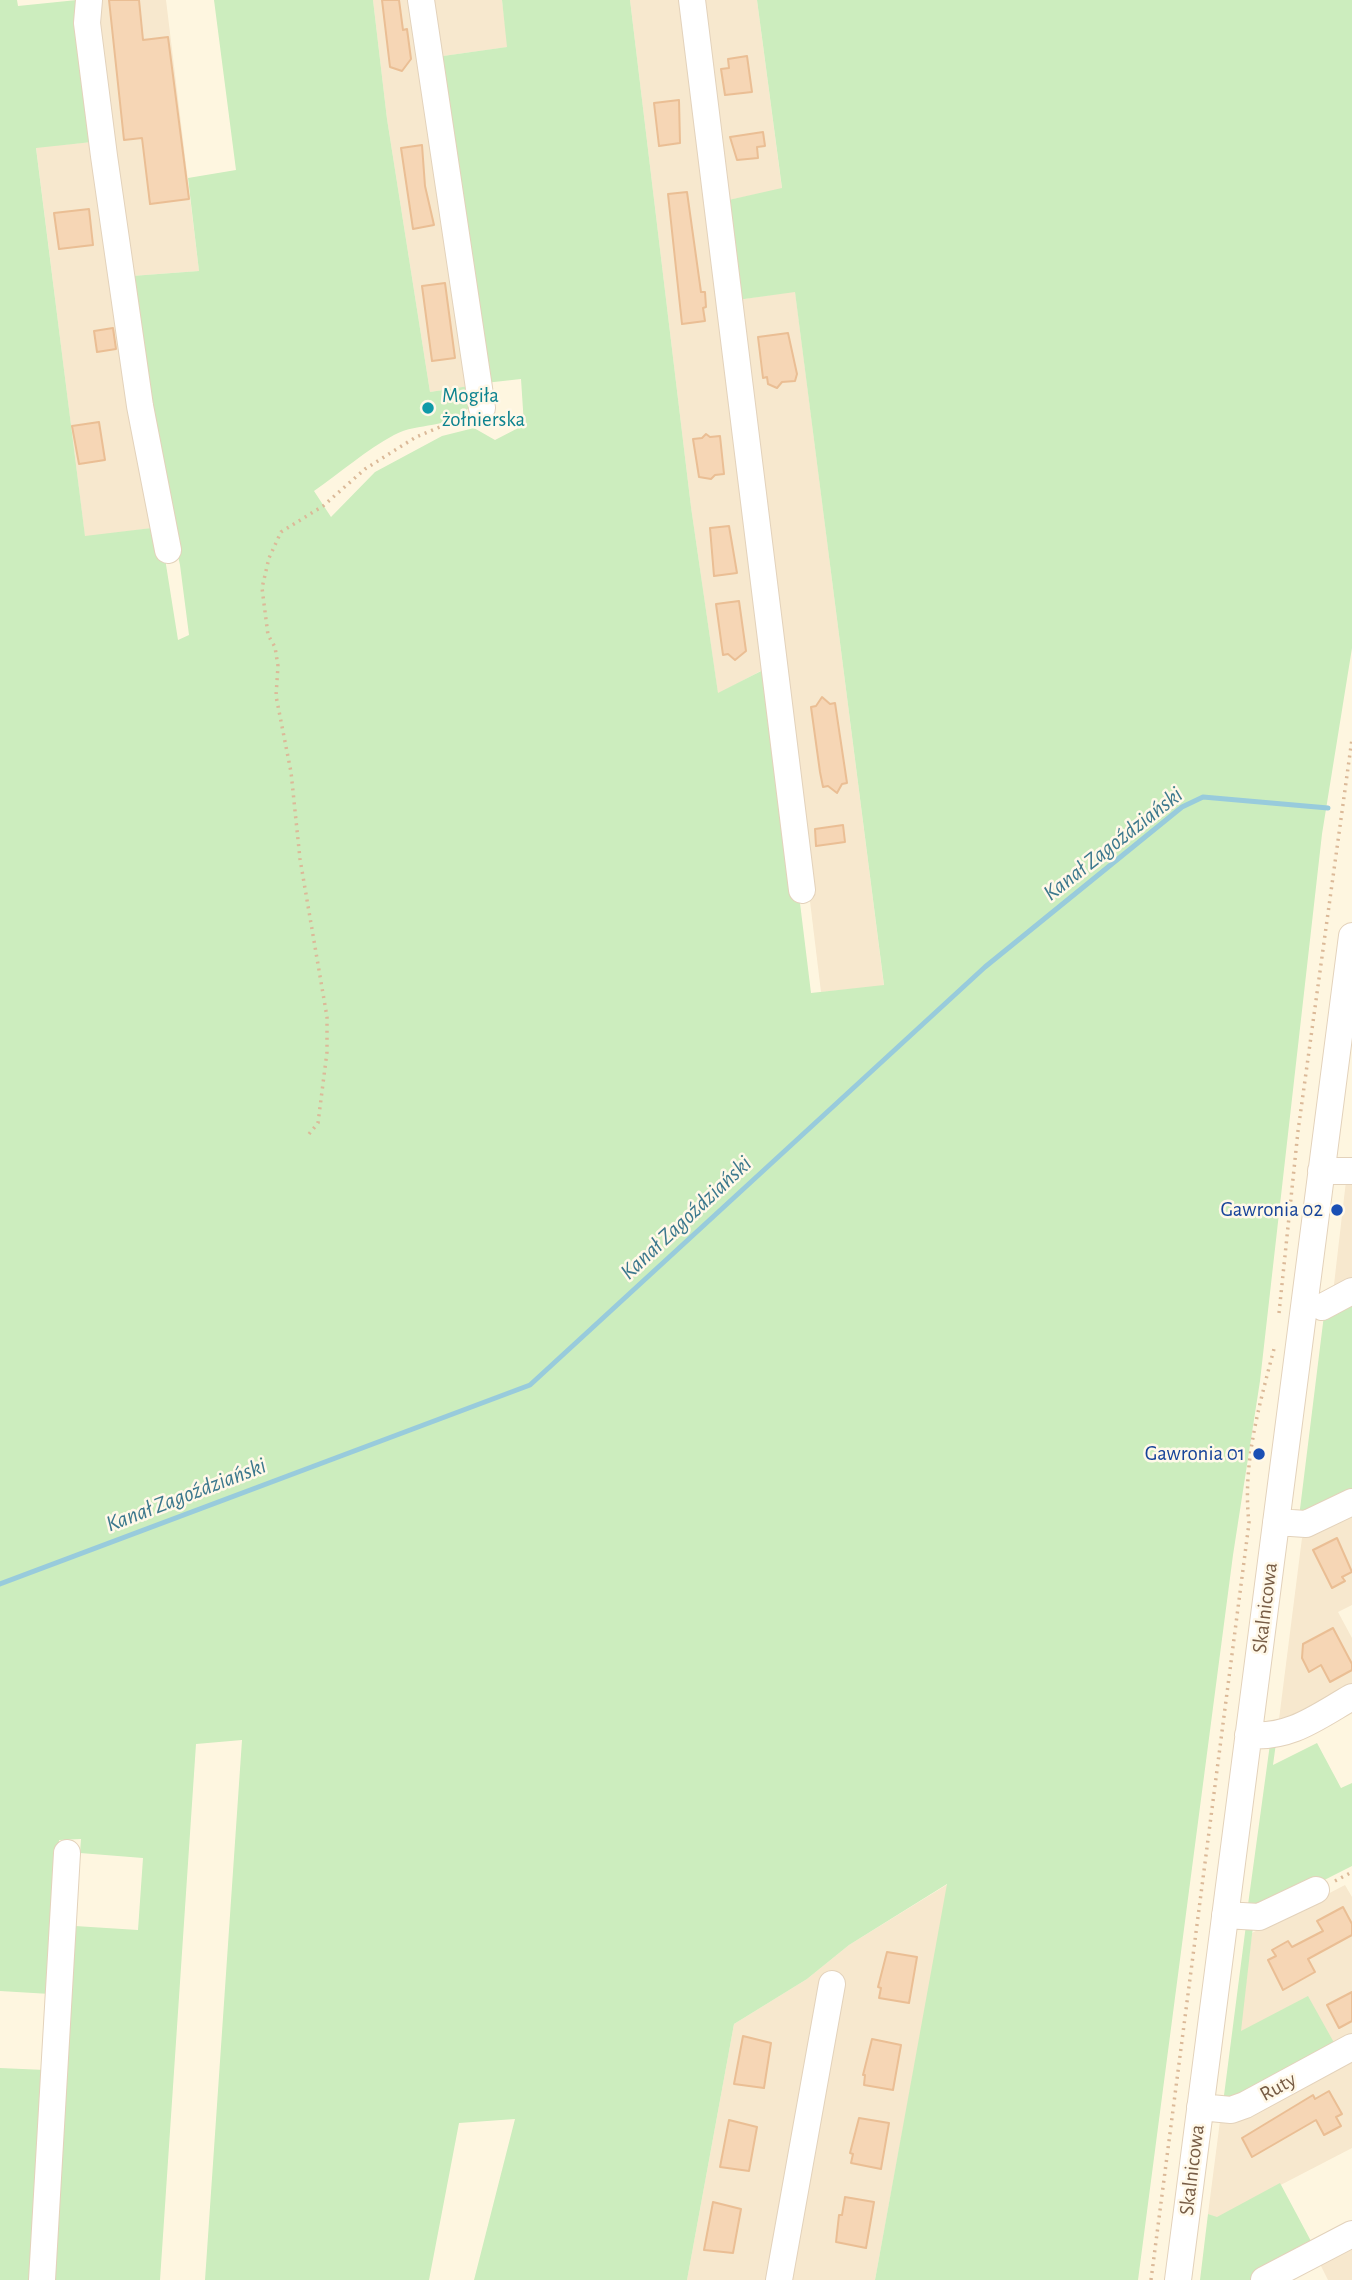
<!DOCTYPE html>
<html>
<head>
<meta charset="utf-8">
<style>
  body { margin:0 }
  canvas { display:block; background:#fef6e0 }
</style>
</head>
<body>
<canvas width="1352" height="2280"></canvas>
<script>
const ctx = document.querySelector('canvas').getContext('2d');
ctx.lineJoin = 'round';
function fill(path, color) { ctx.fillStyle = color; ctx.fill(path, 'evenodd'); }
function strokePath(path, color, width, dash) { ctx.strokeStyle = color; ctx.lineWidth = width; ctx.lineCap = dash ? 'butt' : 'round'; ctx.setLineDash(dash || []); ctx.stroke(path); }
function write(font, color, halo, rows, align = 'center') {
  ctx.font = font + ' "Alegreya Sans",sans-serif'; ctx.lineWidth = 5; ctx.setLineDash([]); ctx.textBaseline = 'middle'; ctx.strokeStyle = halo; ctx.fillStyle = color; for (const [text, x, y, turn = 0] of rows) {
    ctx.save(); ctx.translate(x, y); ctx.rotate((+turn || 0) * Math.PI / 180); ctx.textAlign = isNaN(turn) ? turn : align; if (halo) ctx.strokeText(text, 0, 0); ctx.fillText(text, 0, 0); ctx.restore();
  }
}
const residential = new Path2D(`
  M95,0H166L199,271L132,276Z
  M373,0H415L469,386L430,392L387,119Z
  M428,0H502L508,47L436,57Z
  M630,0H683L768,667L718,694L691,507Z
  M699,0H757L782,189L724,201Z
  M92,142L160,527L85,537L36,147Z
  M795,291L884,986L821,992L737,300Z
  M1352,1177V1283L1333,1293L1346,1181Z
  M1352,1512V1605L1338,1612L1352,1638V1688L1278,1727L1302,1538Z
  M948,1884L875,2280H687L734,2024L807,1979L849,1945Z
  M1345,1885L1352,1897V2040L1337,2048L1240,2032L1252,1933Z
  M1352,2051V2148L1217,2218L1208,2214L1220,2121Z
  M1352,2244V2280H1328L1319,2262Z`);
const green = new Path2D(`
  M0,0H17L18,6L77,0L92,142L36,148L85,536L160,527L178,640L189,635L180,565L145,406L132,276L199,271L188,178L236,170L214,0H373L387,119L430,392L469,386L473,404C446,432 420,421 394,435C366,450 340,473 314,491L331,517L375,472L442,436L474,428L495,440L524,425L521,379L485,383L436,57L507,47L502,0H630L691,507L718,693L771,666L811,993L884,985L795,292L737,300L724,201L782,188L757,0H1352V648L1322,834L1260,1381L1233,1555L1138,2280H875L947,1884L849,1945L807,1979L734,2024L687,2280H474L515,2119L459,2123L429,2280H205L242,1740L196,1744L160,2280H52L75,1926L138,1930L143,1858L80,1853L81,1839L59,1840L50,1994L0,1991Z
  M1352,1301V1493L1299,1517L1324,1315Z
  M1276,1743L1273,1765L1317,1743L1341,1788L1352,1783V1866L1263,1911L1247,1912L1270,1744Z
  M1246,1925L1253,1926L1241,2031L1308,1996L1337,2048L1223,2103Z
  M0,2068L45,2070L32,2280H0Z
  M1280,2183L1312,2243L1250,2280H1200L1208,2214L1217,2217Z`);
const stream = new Path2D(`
  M0,1584L530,1385L985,967L1182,807L1203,797L1328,808`);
const building = new Path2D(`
  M109,0H139L143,40L168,37L189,199L150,204L142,138L124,140Z
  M382,0H399L403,30L407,29L411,59L402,71L390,67Z
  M747,56L752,92L725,95L721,69L729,68L728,59Z
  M679,100L680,143L659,146L654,103Z
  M763,132L765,146L757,147L758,158L737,160L730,137Z
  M422,145L425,186L434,225L413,229L401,148Z
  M687,192L701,292H705L706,307L703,308L705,321L682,324L668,194Z
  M89,209L93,245L59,249L54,213Z
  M445,283L455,358L432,361L422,286Z
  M113,328L116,349L97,352L94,331Z
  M788,333L797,374L795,381L782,382L777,388L768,384L767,377L763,378L758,337Z
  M99,422L105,460L79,464L72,426Z
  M706,434L710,437L720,436L724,474L715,475L711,479L699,477L693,439L702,438Z
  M729,526L737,573L714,576L710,528Z
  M739,601L746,651L735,660L728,654L723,655L716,604Z
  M822,697L830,704L835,703L847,783L842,784L837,793L828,786L823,787L820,772L811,707L816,706Z
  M843,825L845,842L816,846L815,829Z
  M1337,1538L1352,1572L1342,1577L1345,1581L1332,1588L1313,1550Z
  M1333,1628L1352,1664V1670L1330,1682L1321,1665L1309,1672L1302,1658L1303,1644Z
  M1343,1907L1352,1924V1935L1308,1959L1315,1972L1283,1990L1268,1960L1276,1956L1272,1950L1288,1941L1292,1947L1323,1931L1317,1921Z
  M887,1952L917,1957L909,2003L879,1998L881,1988L878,1987Z
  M1352,1992V2021L1339,2028L1327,2005Z
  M743,2036L771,2043L764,2088L734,2084Z
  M872,2039L901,2045L893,2090L864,2085L865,2075H863Z
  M1329,2091L1342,2114L1336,2117L1341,2126L1324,2135L1316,2120L1252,2157L1242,2138L1313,2095L1315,2099Z
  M859,2118L889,2123L881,2169L851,2163L853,2154L850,2153Z
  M729,2120L757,2127L749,2171L720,2167Z
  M845,2197L874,2202L866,2248L836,2242L839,2215H842Z
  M713,2202L741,2209L733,2253L704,2250Z`);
const path = new Path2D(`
  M309,1134L318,1123L327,1052V1017L300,859L291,772L276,696L278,666L275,647L268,635L262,588L269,558L281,532L323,506L365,469L416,437L464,417
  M1279,1313L1298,1131L1352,739
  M1335,1881L1352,1872
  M1151,2280L1249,1523C1242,1463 1260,1403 1275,1345`);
const minor = new Path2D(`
  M89,0L87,23L104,156L140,406L168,550
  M421,0L482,408
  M692,0L802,890
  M1321,1171H1352
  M1322,1307L1352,1291
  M1276,1522L1306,1524L1352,1502
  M1248,1735C1290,1739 1317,1717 1352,1697
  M1225,1915L1259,1917L1316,1890
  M1200,2107L1231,2110L1245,2105L1352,2047
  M42,2280L67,1853
  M779,2280L832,1984
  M1178,2280L1352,936
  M1264,2280L1352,2234`);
const markers = [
  [428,408,7,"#0f9aa8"],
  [1337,1210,7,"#1a4fb4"],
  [1259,1454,7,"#1a4fb4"]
];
const cultureNames = [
  ["Mogiła",442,396],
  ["żołnierska",442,420]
];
const transitNames = [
  ["Gawronia 02",1323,1210],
  ["Gawronia 01",1245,1454]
];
const streetNames = [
  ["Skalnicowa",1265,1608,-83],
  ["Ruty",1278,2087,-29],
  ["Skalnicowa",1192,2170,-83]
];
const waterNames = [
  ["Kanał Zagoździański",1113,844,-38],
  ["Kanał Zagoździański",686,1218,-43],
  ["Kanał Zagoździański",186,1495,-21]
];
fill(residential, '#f7e8ce');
fill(green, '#ccedbe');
strokePath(stream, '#98cbdc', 5);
fill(building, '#f6d6b5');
strokePath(building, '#eabe94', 2);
strokePath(minor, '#e3d2bb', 28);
strokePath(path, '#dbb998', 3.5, [2, 5]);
strokePath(minor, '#fff', 26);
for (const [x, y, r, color] of markers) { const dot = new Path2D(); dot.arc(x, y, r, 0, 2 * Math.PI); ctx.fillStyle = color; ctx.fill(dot); strokePath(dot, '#fff8e8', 2.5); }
write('21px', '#0d838f', '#fff8e8', cultureNames, 'left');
write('21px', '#164399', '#fff8e8', transitNames, 'right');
write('21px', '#775c45', '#fff8e8', streetNames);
write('italic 23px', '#3c788d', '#fff8e8', waterNames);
</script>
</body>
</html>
